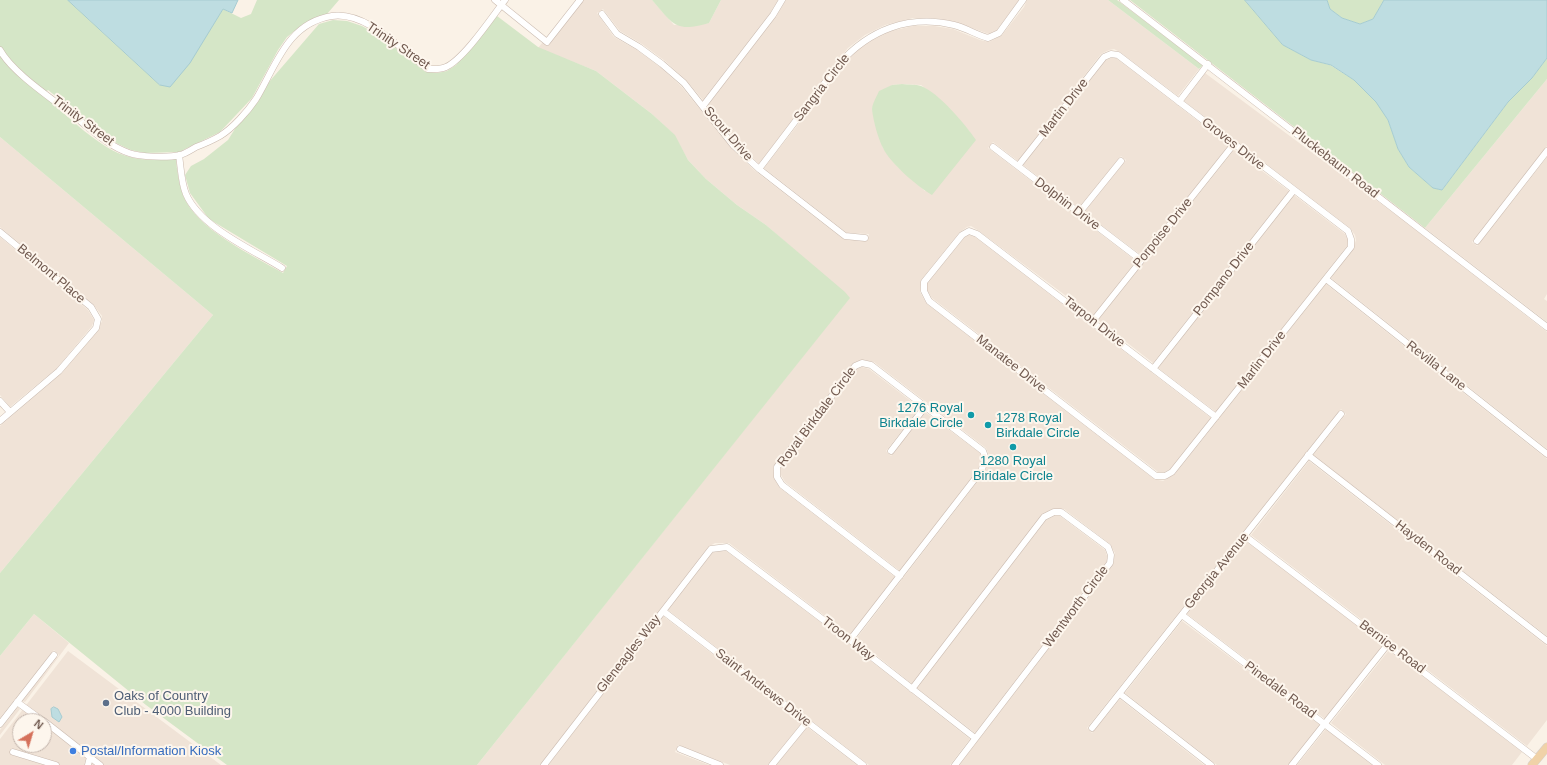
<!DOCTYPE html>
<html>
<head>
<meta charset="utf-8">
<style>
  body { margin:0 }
  #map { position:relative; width:1547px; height:765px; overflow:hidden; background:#faf2e7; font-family:Helvetica,sans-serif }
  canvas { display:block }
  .north { position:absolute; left:12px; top:713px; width:40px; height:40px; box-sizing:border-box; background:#fdf6ed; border:1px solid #c5b7ae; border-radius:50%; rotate:38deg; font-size:11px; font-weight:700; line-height:16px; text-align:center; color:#70594f }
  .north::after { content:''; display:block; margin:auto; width:14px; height:18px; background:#d5715b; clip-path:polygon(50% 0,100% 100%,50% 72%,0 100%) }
</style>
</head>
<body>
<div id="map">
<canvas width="1547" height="765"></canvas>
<div class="north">N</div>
</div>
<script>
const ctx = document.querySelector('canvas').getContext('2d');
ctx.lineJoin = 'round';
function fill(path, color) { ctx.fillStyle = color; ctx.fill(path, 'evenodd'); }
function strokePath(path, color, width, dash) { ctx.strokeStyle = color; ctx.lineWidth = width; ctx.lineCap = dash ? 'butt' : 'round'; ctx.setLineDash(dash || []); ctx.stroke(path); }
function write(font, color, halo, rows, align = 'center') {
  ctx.font = font + ' Helvetica,sans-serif'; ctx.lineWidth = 4; ctx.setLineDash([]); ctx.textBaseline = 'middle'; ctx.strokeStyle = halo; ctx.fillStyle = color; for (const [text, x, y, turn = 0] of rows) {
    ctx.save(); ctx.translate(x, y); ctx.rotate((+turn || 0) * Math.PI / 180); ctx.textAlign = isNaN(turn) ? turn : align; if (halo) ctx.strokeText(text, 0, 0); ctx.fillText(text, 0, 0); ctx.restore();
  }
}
const residential = new Path2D(`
  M578,0H652L674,25L709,23L721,0H778L770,13L703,100L686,80L665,61L642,44L620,31L603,9L597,13L614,37L637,50L660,67L681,86L731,147L754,170L843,239L867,241L869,234L847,233L764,168L853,54L868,41L887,32L913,26H934L953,29L980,40L989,42L1002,35L1024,7L1027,0H1108L1199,69L1178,96L1120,52L1114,49L1109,50L1101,54L1018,161L993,142L988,148L1136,261L1093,316L979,231L971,226L967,227L959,233L921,280L920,292L926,303L1154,479L1163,481L1175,474L1326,284L1547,459V636L1313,455L1346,414L1341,409L1087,728L1092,733L1120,699L1204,765H959L1113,565L1115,553L1110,544L1064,509H1052L1043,514L912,684L856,639L984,473L990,458L986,448L874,362L861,360L852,364L773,467L774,477L780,488L895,577L850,635L729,543H715L708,547L540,765H477L849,298L766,225L737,205L706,179L688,160L674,135L652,114L596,71L538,48ZM902,84L921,85L939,99L970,132L925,191L895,164L883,148L872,108L892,85Z
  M786,0H1019L997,30L989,34L955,22L935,18H913L885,25L865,35L848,48L837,62L759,164L736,142L708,105L776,17Z
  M1111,58H1116L1229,145L1141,255L1084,212L1126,160L1121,156L1079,208L1023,165L1106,60Z
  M1205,73L1407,223L1547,332V449L1331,278L1353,249L1356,240L1355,235L1350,228L1184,101Z
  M1547,79V146L1472,242L1477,246L1547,157V294L1544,299L1547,301V322L1425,228Z
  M0,137L213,315L0,573V426L62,373L98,330L102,321V316L93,304L0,227Z
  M1234,150L1289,191L1153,363L1098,320Z
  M1294,195L1345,234L1348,240L1347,246L1216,412L1158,368Z
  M969,235L975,237L1211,418L1170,469L1165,472H1158L932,298L927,290V283L964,238Z
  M0,237L88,310L94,320L92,326L57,368L10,407L0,395Z
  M862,367L869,369L920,408L886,451L891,456L925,412L980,453L982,460L978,469L900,571L785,482L781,475V468L857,369Z
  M1309,461L1547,646V720L1527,746L1251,535Z
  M1054,516H1060L1105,550L1107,556V561L975,733L917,688L1046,520Z
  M1246,541L1383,645L1325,719L1187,614Z
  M718,550H725L848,643L970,739L950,765H869L668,610L713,552Z
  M34,614L69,643L25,702L22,701L59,655L54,650L0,718V656Z
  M663,616L802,723L768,765H730L678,745L675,752L709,765H548Z
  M1182,621L1320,725L1288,765H1217L1125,693Z
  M1389,650L1522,752L1512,765H1385L1331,723Z
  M68,651L221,765H0V739ZM20,721H44V745H20Z
  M18,707L20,709L0,735V730Z
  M807,727L857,765H776Z
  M1326,729L1372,765H1297Z`);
const green = new Path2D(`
  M0,0H68L160,85L210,29L223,9L241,18L251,14L257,0H339L327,14L302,25L287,37L278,50L252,98L220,132L179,152L145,153L131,150L118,144L103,134L48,90L43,95C67,115 100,150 130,157C145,161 161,160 176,159C177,171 179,184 183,195C196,229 252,255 283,273L287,266L209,219L190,193L185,175L191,166L204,159L228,140L238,124L258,102L269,82L319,24L333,20L347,21L362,26L380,36L426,72L437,73L447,71L456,65L497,16L538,47L596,71L652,114L675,135L688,160L706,179L737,205L766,225L845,292L850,298L477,765H227L146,705L34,614L0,656V573L213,315L0,137Z
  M652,0H721L709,23C675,33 673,24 652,0Z
  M1108,0H1117L1203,65L1199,69Z
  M1130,0H1245L1283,45L1311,60L1330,65L1354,80L1377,102L1388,120L1398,149L1409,167L1433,188L1442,190L1508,102L1532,78L1547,58V79L1425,228Z
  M1327,0H1384L1373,19L1360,24L1342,18L1330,9Z
  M902,84C908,85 916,84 921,86C938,92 966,125 976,140L932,195C918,187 890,163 883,148C878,138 873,120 872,109C872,104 877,96 879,91L892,85Z`);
const water = new Path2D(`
  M68,0H238L232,13L223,9L190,63L170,87L160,85Z
  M1245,0H1327L1330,9L1342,18L1360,24L1373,19L1384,0H1547V58L1532,78L1508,102L1442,190L1433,188L1409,167L1398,149L1388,120L1376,102L1354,80L1331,65L1311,60L1283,45Z
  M54,707L58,709L62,717L59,722L52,717L51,709Z`);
const minor = new Path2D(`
  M495,0L547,42L580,0
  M1123,0L1547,327
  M602,14L617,34L639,47L662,64L684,83L733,145L759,169L845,236L865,238
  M0,50C13,74 56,101 79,120C94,132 109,146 129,153C140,157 168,158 180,155C185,154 191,150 196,147C204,144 213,140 220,136C233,128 248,111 256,99C276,66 287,23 332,16C367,11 402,51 428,69C434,69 440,70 446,67C464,59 492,17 505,0
  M1179,102L1208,64
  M703,106L773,15L782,0
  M993,147L1141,260
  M179,155C181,168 181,182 186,194C200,227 253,250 282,268
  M1018,166L1104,57L1111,54L1118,55L1348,231L1351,239V247L1172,472L1165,476H1156L929,301L924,291V282L962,235L969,231L977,234L1216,417
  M759,169L839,64C869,30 909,14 954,25C966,28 977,35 988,38L999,33L1023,0
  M1079,213L1121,161
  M0,232L91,307L98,319L96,328L59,371L0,421
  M1477,241L1547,151
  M1326,279L1547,454
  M1093,321L1234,144
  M1153,369L1294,190
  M0,401L10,412
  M891,451L925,407
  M1308,455L1547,641
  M1245,536L1537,759
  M663,611L863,765
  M1182,615L1378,765
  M850,640L981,471L986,459L983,451L871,365L862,363L855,366L777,467V477L782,485L900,576
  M912,689L1044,517L1054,512H1061L1108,547L1111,555L1110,563L955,765
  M1120,694L1211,765
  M17,702L43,721
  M44,721L100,765
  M0,724L54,655
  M1092,728L1341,414
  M680,749L720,765
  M13,752L56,765
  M88,765L90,757
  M544,765L711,549L727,547L850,640L975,738
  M772,765L807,722
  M1292,765L1388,644`);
const major = new Path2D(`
  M1532,765L1547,747`);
const markers = [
  [971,415,4,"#0f9aa8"],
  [988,425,4,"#0f9aa8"],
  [1013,447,4,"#0f9aa8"],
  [106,703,4,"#5c6f8a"],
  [73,751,4,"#3f7fe0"]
];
const streetNames = [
  ["Trinity Street",398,46,34],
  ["Sangria Circle",822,88,-52],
  ["Martin Drive",1064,108,-52],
  ["Trinity Street",83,121,37],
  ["Scout Drive",728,134,49],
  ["Groves Drive",1233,144,38],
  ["Pluckebaum Road",1335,163,38],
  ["Dolphin Drive",1067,204,37],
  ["Porpoise Drive",1163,233,-51],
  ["Belmont Place",51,274,40],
  ["Pompano Drive",1224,279,-52],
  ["Tarpon Drive",1094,322,38],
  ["Marlin Drive",1262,360,-52],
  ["Manatee Drive",1011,364,38],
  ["Revilla Lane",1436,366,38],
  ["Royal Birkdale Circle",817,417,-53],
  ["Hayden Road",1428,548,38],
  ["Georgia Avenue",1217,571,-51],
  ["Wentworth Circle",1076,607,-53],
  ["Troon Way",848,639,38],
  ["Bernice Road",1392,647,37],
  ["Gleneagles Way",629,654,-52],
  ["Saint Andrews Drive",763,688,38],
  ["Pinedale Road",1280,690,37]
];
const cultureNames = [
  ["1276 Royal",963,408],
  ["Birkdale Circle",963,423],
  ["1278 Royal",996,418,"left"],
  ["Birkdale Circle",996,433,"left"],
  ["1280 Royal",1013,461,"center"],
  ["Biridale Circle",1013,476,"center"]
];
const serviceNames = [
  ["Oaks of Country",114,696],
  ["Club - 4000 Building",114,711]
];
const shopNames = [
  ["Postal/Information Kiosk",81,751]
];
fill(residential, '#f0e3d7');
fill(green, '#d5e6c7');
fill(water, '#bedde1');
strokePath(water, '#a6ccd1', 1);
strokePath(minor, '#cabaaf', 7);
strokePath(major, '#d7d1ce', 9);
strokePath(minor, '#fff', 6);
strokePath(major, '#f0d2a8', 8);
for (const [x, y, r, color] of markers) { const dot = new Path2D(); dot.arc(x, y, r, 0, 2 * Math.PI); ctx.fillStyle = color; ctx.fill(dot); strokePath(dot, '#fdf6ed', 1.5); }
write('13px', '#70594f', '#fdf6ed', streetNames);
write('13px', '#0d838f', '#fdf6ed', cultureNames, 'right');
write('13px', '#4e5e75', '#fdf6ed', serviceNames, 'left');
write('13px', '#366cbe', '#fdf6ed', shopNames, 'left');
</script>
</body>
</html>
